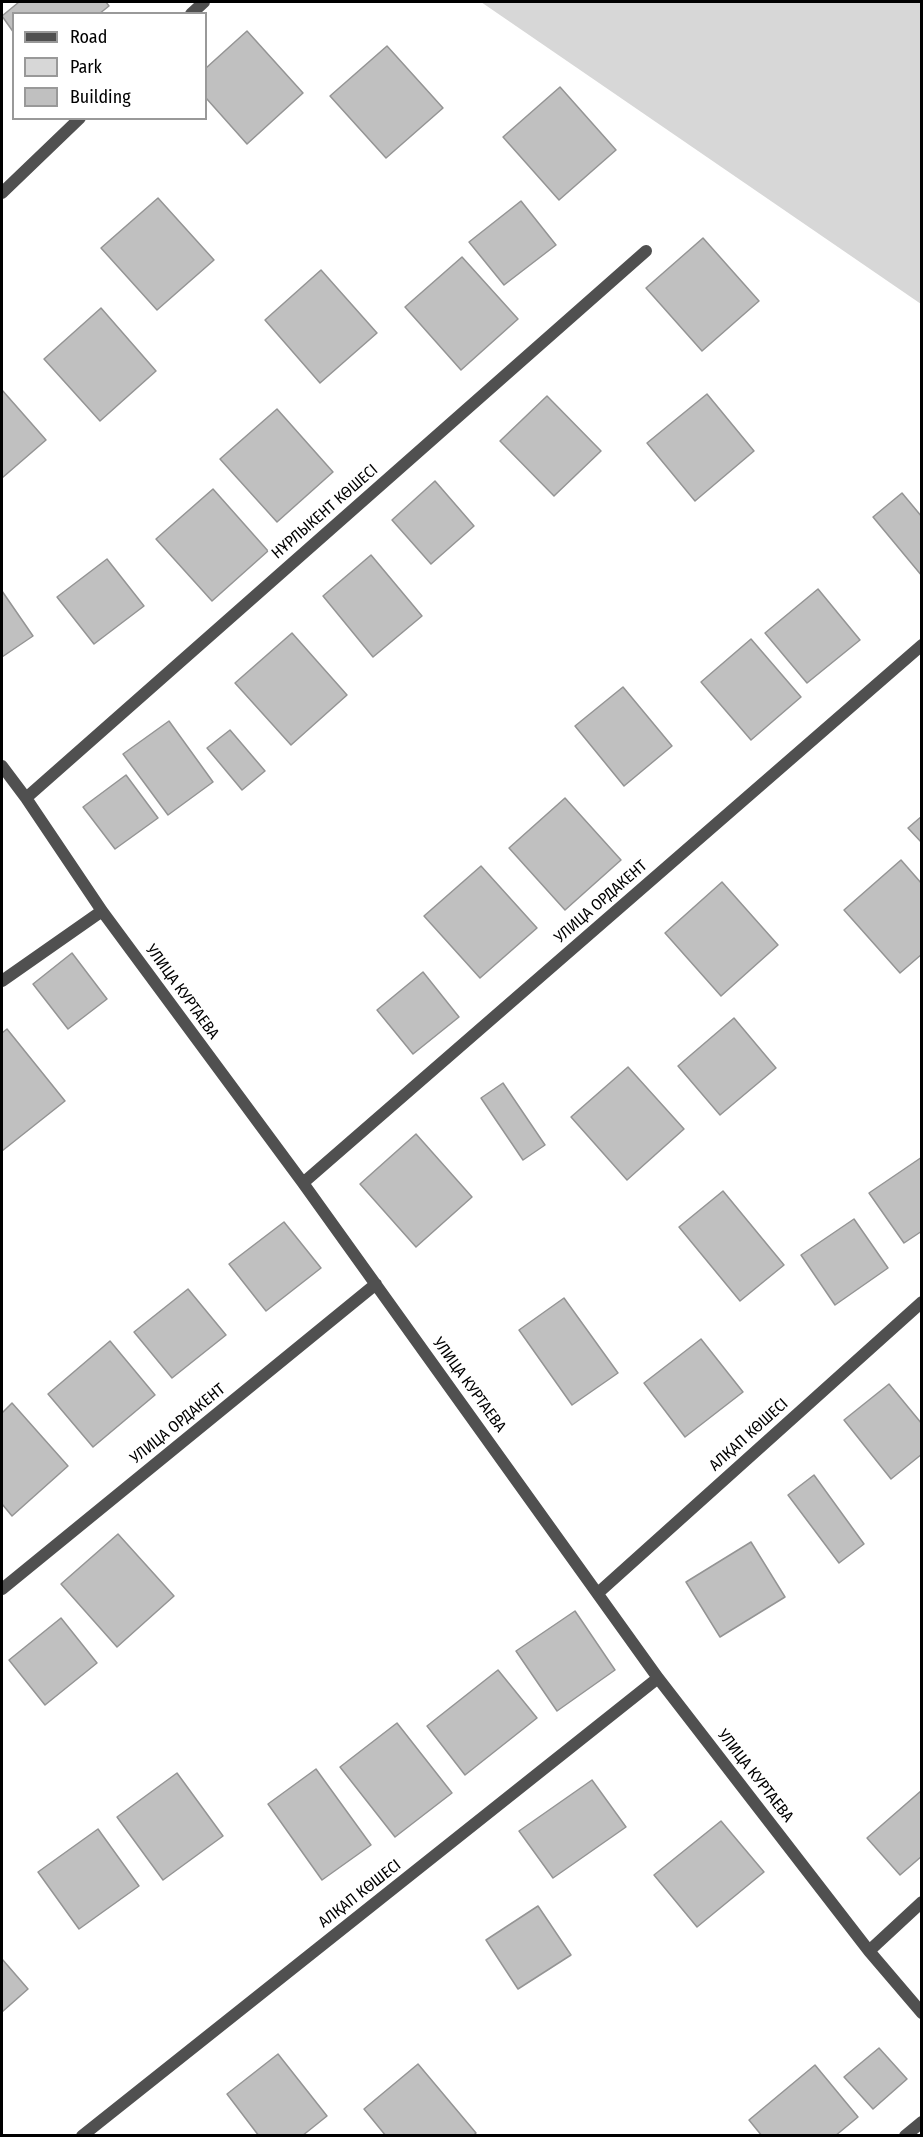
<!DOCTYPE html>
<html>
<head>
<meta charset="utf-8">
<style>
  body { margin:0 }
  #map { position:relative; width:923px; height:2137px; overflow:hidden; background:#fff; font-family:"Fira Sans Condensed",sans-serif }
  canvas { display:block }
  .frame { position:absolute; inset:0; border:3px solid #000; pointer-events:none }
  .legend { position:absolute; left:12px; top:12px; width:195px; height:108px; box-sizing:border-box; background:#fff; border:2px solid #999; margin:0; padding:8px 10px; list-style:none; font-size:18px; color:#000 }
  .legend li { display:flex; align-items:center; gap:12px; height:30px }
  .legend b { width:30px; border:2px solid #999 }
</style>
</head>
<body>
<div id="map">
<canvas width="923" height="2137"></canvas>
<div class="frame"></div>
<ul class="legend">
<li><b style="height:8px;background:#505050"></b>Road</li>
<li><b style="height:16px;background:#d7d7d7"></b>Park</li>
<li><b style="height:16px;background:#c0c0c0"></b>Building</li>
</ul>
</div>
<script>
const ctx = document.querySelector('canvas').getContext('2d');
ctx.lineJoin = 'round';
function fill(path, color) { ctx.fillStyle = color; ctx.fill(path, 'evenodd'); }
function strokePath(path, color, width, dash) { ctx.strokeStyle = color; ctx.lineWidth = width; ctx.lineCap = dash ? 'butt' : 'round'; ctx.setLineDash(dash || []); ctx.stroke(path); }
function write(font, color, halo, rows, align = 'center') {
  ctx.font = font + ' "Fira Sans Condensed",sans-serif'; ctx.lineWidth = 6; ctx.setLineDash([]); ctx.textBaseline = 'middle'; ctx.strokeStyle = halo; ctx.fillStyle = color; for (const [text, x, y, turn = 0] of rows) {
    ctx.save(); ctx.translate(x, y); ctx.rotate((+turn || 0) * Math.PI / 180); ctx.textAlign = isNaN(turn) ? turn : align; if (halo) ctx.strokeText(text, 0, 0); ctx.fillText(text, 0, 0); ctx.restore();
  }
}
const green = new Path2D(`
  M481,2H921V304Z`);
const building = new Path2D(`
  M19,2H106L109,6L99,14H14V33L2,16Z
  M247,31L303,93L247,144L206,98V68Z
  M387,46L443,108L386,158L330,96Z
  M560,87L616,150L559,200L503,137Z
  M158,198L214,260L157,310L101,248Z
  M521,201L556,245L504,285L469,242Z
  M703,238L759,301L702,351L646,288Z
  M462,257L518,319L461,370L405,307Z
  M321,270L377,333L320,383L265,320Z
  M101,308L156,371L100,421L44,359Z
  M2,390L46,440L2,478Z
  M707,394L754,451L695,501L647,443Z
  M547,396L601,451L554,496L500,441Z
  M277,409L333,472L277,522L220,459Z
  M435,481L474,526L431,564L392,520Z
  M213,489L268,551L212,601L156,539Z
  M902,493L922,517V576L873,517Z
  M371,555L422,616L373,657L323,596Z
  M107,559L144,606L94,644L57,597Z
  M818,589L860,640L807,683L765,633Z
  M2,591L33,636L2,657Z
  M292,633L347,695L291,745L235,683Z
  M751,639L801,697L751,740L701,682Z
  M623,687L672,746L624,786L575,726Z
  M169,721L213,782L168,815L123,754Z
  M230,730L265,771L242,790L207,748Z
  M126,775L158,818L115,849L83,807Z
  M565,798L621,860L565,910L509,848Z
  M922,816V843L908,828Z
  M901,860L922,884V954L900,973L844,910Z
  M481,866L537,928L480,978L424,916Z
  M722,882L778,945L721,996L665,933Z
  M72,953L107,999L68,1029L33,984Z
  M423,972L459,1017L413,1054L377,1010Z
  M734,1018L776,1068L720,1115L678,1066Z
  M7,1029L65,1101L2,1151V1033Z
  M628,1067L684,1129L627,1180L571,1117Z
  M503,1083L545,1145L523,1160L481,1098Z
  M416,1134L472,1197L416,1247L360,1184Z
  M922,1157V1231L904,1243L869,1193Z
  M723,1191L784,1265L740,1301L679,1227Z
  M854,1219L888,1268L835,1305L801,1255Z
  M284,1222L321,1268L266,1311L229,1264Z
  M188,1289L226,1335L172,1378L134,1332Z
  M564,1298L618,1373L572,1405L519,1330Z
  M701,1339L743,1392L685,1437L644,1383Z
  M110,1341L155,1395L93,1447L48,1394Z
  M889,1384L922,1424V1454L891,1479L844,1420Z
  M12,1403L68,1466L12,1516L2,1504V1413Z
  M814,1475L864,1544L839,1563L788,1495Z
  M118,1534L174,1596L117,1647L61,1584Z
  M751,1542L785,1597L720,1637L686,1582Z
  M575,1611L615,1670L557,1711L516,1651Z
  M61,1618L97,1663L45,1705L9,1660Z
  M498,1670L537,1718L465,1775L427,1726Z
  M397,1723L452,1793L395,1837L340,1767Z
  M316,1769L371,1845L322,1880L268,1804Z
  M177,1773L223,1836L163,1880L117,1817Z
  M592,1780L626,1827L553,1878L519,1831Z
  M922,1790V1856L900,1875L867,1838Z
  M721,1821L764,1872L697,1927L654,1875Z
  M98,1829L139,1886L79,1929L38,1872Z
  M538,1906L571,1955L518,1989L486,1940Z
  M2,1959L28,1989L2,2012Z
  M879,2048L907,2079L873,2109L844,2077Z
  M278,2054L327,2116L302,2136H259L227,2094Z
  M418,2064L476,2133L473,2136H386L364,2109Z
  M815,2065L858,2117L835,2136H762L749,2120Z`);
const minor = new Path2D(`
  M191,14L204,2
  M2,193L80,118
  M2,766L26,798L102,911L303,1183L658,1678L869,1951L922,2013
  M26,798L646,251
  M2,981L102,911
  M303,1183L922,645
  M2,1589L376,1284
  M598,1593L922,1302
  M869,1951L922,1902
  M82,2136L658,1678
  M905,2136L922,2122`);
const streetNames = [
  ["НҰРЛЫКЕНТ КӨШЕСІ",325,512,-41],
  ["УЛИЦА ОРДАКЕНТ",601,902,-41],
  ["УЛИЦА КУРТАЕВА",182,992,54],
  ["УЛИЦА КУРТАЕВА",469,1385,54],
  ["УЛИЦА ОРДАКЕНТ",178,1424,-39],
  ["АЛҚАП КӨШЕСІ",749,1435,-42],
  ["УЛИЦА КУРТАЕВА",755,1776,52],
  ["АЛҚАП КӨШЕСІ",360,1894,-38]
];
fill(green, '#d7d7d7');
fill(building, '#c0c0c0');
strokePath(building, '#949494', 1.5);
strokePath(minor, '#505050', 12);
write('16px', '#000', '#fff', streetNames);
</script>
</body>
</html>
